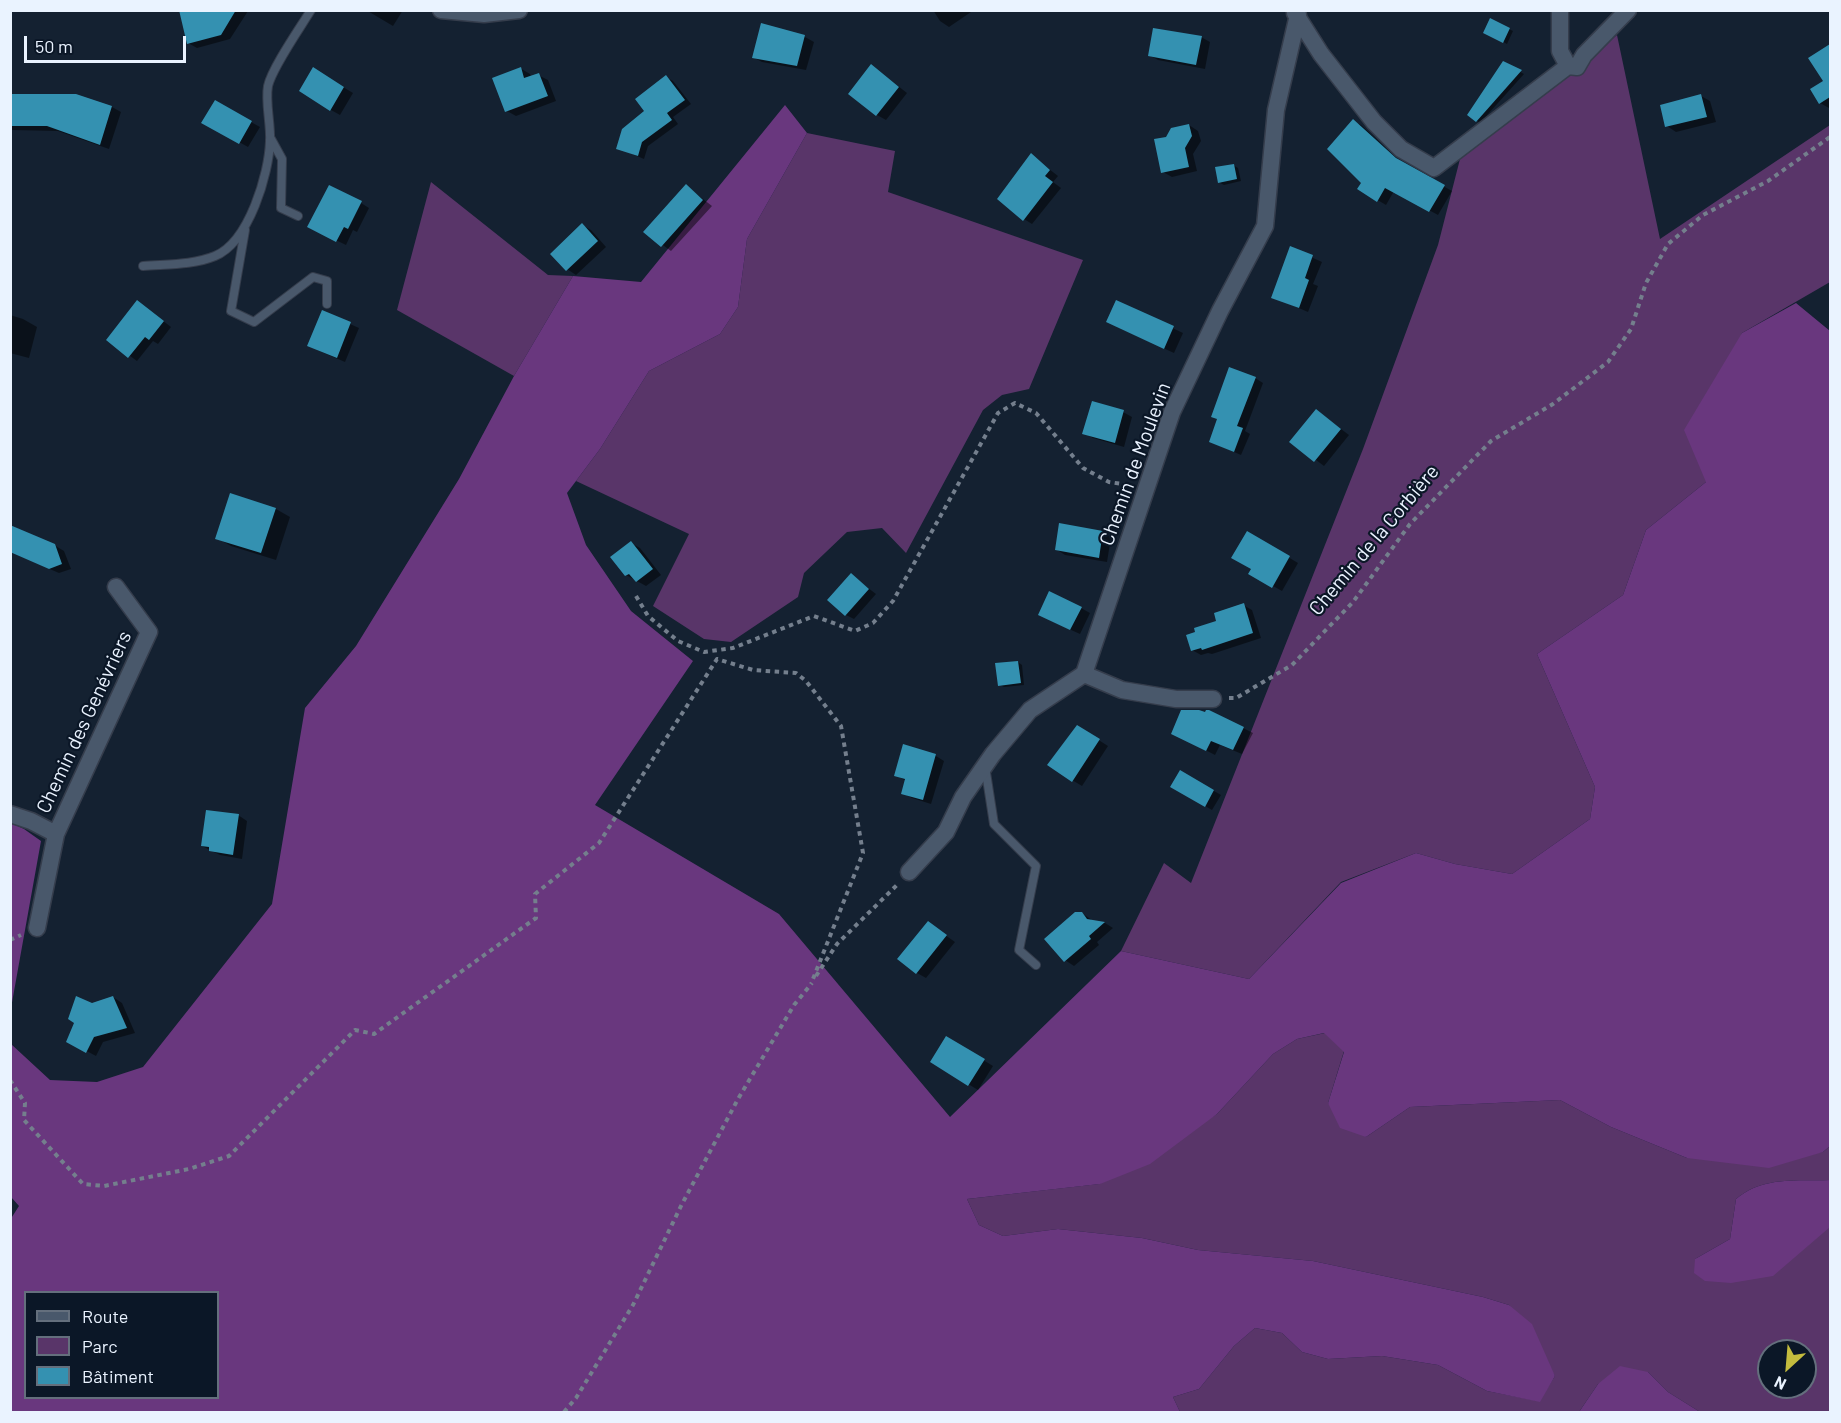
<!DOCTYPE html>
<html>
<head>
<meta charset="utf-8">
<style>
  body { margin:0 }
  #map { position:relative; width:1841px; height:1423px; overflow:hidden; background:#142131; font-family:Barlow,sans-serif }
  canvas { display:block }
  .frame { position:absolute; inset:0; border:12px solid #eaf3ff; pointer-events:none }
  .legend { position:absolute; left:24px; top:1291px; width:195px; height:108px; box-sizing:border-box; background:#0b1727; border:2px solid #646f7d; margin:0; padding:8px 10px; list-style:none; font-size:18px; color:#eaf3ff }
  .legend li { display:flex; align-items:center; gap:12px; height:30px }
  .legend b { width:30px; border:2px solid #646f7d }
  .north { position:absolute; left:1757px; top:1339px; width:60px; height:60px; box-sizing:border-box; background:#0b1727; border:2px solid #646f7d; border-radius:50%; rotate:206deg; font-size:16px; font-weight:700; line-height:24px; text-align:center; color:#eaf3ff }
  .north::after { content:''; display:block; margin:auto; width:21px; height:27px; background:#c4bc3e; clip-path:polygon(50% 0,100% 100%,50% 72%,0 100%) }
  .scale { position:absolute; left:24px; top:36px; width:162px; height:27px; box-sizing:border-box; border:3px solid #eaf3ff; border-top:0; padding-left:8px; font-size:18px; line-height:21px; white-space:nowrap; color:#eaf3ff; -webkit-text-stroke:4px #0b1727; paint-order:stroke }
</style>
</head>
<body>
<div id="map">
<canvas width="1841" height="1423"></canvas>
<div class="frame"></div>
<ul class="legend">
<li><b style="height:8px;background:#49586b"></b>Route</li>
<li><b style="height:16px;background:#593569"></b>Parc</li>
<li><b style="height:16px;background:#3491b1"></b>Bâtiment</li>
</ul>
<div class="north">N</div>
<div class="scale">50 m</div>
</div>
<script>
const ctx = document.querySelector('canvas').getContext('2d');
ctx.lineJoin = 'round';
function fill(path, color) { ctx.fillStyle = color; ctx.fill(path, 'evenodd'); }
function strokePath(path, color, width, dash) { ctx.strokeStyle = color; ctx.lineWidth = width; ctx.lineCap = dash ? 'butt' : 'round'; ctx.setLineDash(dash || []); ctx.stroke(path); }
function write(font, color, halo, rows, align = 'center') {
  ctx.font = font + ' Barlow,sans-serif'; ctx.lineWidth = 4.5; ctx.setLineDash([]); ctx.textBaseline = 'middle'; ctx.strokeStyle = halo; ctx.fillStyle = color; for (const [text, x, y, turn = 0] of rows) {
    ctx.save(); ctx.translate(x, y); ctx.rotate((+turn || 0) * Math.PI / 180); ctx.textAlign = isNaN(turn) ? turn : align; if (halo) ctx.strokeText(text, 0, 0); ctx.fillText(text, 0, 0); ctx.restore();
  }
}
const green = new Path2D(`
  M1617,35L1660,239L1830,125V282L1742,333L1706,482L1646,530L1623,595L1537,654L1595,787L1590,819L1512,874L1455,864L1416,853L1341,882L1249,979L1121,951L1164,863L1191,883L1363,449L1438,245L1460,159Z
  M807,133L895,151L888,192L1083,260L1029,389L1002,395L983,410L906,553L882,528L847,532L804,573L798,597L731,642L704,639L653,606L689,534L576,481L600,449L649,371L720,334L738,307L747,239Z
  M431,182L548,275L573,276L514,376L397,310Z
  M1325,1033L1344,1051L1328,1103L1366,1137L1410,1107L1560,1100L1611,1127L1687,1158L1823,1152L1830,1146V1180C1798,1181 1762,1176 1736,1199L1730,1239L1695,1259L1830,1227V1412H1700L1668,1392L1648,1372L1598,1384L1579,1412H1180L1173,1397L1199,1389L1234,1346L1255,1328L1282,1333L1302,1352L1328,1359L1382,1356L1438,1365L1487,1391L1539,1401L1555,1376L1509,1305L1483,1297L1313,1261L1198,1250L1142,1238L1058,1229L1003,1236L979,1225L967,1199L1099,1184L1217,1114L1273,1054L1297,1039ZM1769,1351H1805V1387H1769Z`);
const forest = new Path2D(`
  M785,105L807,133L747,239L738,307L720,334L649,371L600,449L567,493L586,545L631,611L693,661L595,805L779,914L950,1117L1121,951L1249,979L1341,883L1416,853L1455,864L1512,874L1590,819L1595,787L1537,654L1623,595L1646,530L1706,482L1684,430L1742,333L1796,303L1830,331V1146L1823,1152L1769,1168L1687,1158L1611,1127L1560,1100L1410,1107L1366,1137L1340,1128L1328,1103L1344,1052L1324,1033L1297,1039L1273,1054L1217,1114L1150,1164L1100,1184L967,1199L979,1225L1003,1236L1058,1229L1142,1238L1198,1250L1313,1261L1483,1297L1509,1305L1532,1324L1555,1376L1540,1402L1487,1391L1438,1365L1382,1356L1328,1359L1302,1352L1282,1333L1255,1328L1234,1346L1199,1389L1173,1397L1180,1412H11L10,1220L19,1206L11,1197V1044L50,1080L97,1082L143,1067L272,904L305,708L356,646L459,479L514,376L573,276L641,282ZM26,1292H218V1398H26Z
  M11,823L24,829L41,841L11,1008Z
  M1830,1180V1227L1773,1276L1731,1283L1705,1281L1694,1273L1695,1259L1730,1239L1736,1199C1762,1176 1798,1181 1830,1180Z
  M1620,1366L1648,1372L1668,1392L1700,1412H1579L1598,1384Z`);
const shadow = new Path2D(`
  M181,10H246L248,11L230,39L197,48L188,43Z
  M366,10H403L393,26Z
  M933,10H974L949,27L940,21Z
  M1491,20L1513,31L1507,44L1485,32Z
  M805,37L814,42L806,70L762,62L753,57Z
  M1201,37L1210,42L1205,69L1158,60L1149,55Z
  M1830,45V107L1829,108L1820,103L1825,81L1810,59Z
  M1504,63L1524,74L1480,123L1476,120Z
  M520,68L530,74L531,77L538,75L548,80L556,101L516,116L507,111Z
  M880,72L907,93L886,120L877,115Z
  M323,75L353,93L340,115L331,110Z
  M666,77L673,81L691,104L673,117L678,124L648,146L644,159L618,148L646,111Z
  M10,95H76L112,107L121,112L109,149L58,131L12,130L10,129Z
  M1701,96L1710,101L1716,122L1676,132L1667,126Z
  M215,102L260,127L248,147L203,122Z
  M1353,121L1361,125L1403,164L1452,191L1438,215L1394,191L1386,205L1359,189L1363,183Z
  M1189,125L1198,131L1201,141L1193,154L1197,171L1172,177L1163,172L1167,139Z
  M1031,155L1058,176L1053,182L1061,188L1032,224L1024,219Z
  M1233,165L1238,168L1241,181L1224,185L1220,183Z
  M686,186L712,206L671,251L645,232Z
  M361,203L369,208L357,232L353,230L346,245L317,231Z
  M582,225L591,230L606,247L576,275L567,269Z
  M1291,248L1322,262L1313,284L1318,286L1308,312L1273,297Z
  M1117,302L1183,333L1174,353L1117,327Z
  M145,307L171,327L158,344L153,341L137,361L108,340Z
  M323,312L359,328L345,362L317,350Z
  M10,315L23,319L37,327L29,358L10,353Z
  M1255,378L1263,383L1245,431L1250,434L1241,455L1211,442Z
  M1317,411L1349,435L1324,466L1291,441Z
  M1123,412L1132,417L1124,447L1093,438L1084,433Z
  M231,495L276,509L290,517L276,560L231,546L217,538Z
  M1102,532L1111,537L1107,562L1065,555L1056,549Z
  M1248,533L1298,563L1282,591L1250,573L1253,569Z
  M631,543L640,548L661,575L646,586L626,575L612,558Z
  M54,545L64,551L71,569L59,573L10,552Z
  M851,575L876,594L854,619L846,615Z
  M1243,605L1252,610L1261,638L1212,654L1208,653L1201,655L1192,650L1218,622Z
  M1081,608L1090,613L1080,634L1049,620Z
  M1018,662L1022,665L1024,685L1004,687L1000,685Z
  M1209,711L1253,733L1242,754L1220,745L1215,755L1182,738Z
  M1086,732L1108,746L1082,786L1072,780Z
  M904,746L936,756L944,761L931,804L912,798L903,793L906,781L896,775Z
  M1181,772L1221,795L1212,810L1172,787Z
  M238,815L247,821L242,859L220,855L202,846Z
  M1082,913L1093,921L1105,923L1113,928L1097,942L1099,945L1074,966L1065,960Z
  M928,923L955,942L926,978L917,973Z
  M113,997L122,1003L135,1033L103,1042L96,1056L68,1041L92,1005Z
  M947,1038L993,1066L978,1090L932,1062Z`);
const building = new Path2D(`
  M179,10H236L221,35L187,44Z
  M1490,18L1510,28L1503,43L1483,33Z
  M761,23L805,35L797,66L752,58Z
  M1153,28L1202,36L1196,65L1148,56Z
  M1830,44V97L1819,104L1810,89L1823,81L1808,58Z
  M1503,61L1522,70L1476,122L1467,115Z
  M871,64L899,87L876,116L848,94Z
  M313,67L344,87L330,111L299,91Z
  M521,67L524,78L539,73L548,96L505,112L492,78Z
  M666,75L685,100L667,113L672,120L642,142L638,156L616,149L622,129L644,111L635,99Z
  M10,94H76L112,106L100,145L47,126H10Z
  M1701,94L1707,117L1665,127L1660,105Z
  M215,100L252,121L239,144L201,123Z
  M1353,119L1396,158L1445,185L1429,212L1385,188L1377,202L1357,189L1361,183L1327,149Z
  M1189,124L1192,136L1185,148L1189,167L1161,173L1154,139L1166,137L1171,128Z
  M1031,153L1050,170L1045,176L1053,182L1023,221L997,199Z
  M1234,164L1237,179L1218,183L1215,167Z
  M686,184L703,200L661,247L643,232Z
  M329,185L362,201L348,229L344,227L336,242L307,227Z
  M582,223L598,241L566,271L550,254Z
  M1290,246L1313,255L1305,278L1309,280L1299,308L1271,298Z
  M137,300L164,321L149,340L145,337L128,358L106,340Z
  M1116,300L1174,326L1164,349L1106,322Z
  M322,310L351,322L337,358L307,346Z
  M1229,367L1256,377L1237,426L1243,428L1234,452L1209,442L1217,419L1211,417Z
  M1092,401L1124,410L1115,443L1082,434Z
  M1316,409L1341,429L1314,462L1289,442Z
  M230,493L276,508L261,553L215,539Z
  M1059,523L1103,531L1099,558L1055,550Z
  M10,525L55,544L62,564L49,569L10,552Z
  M1247,531L1290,556L1272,588L1248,574L1251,569L1231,558Z
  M631,541L653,569L636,582L629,574L625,576L610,557Z
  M851,573L869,589L845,616L827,600Z
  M1049,591L1082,607L1070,630L1038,615Z
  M1244,603L1253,633L1202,650L1201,648L1191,651L1186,635L1195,632L1194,628L1216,621L1214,613Z
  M1018,661L1021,683L998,686L995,663Z
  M1181,710H1199L1205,712L1206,710H1209L1244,727L1233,750L1211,741L1206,751L1171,734Z
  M1077,725L1100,739L1072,782L1047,765Z
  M903,744L936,754L923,800L901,794L905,779L894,776Z
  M1180,770L1214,790L1205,807L1170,787Z
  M206,810L239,814L233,855L209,851V847L201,846Z
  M1075,912H1082L1087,919L1105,922L1089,936L1091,939L1064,962L1044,939Z
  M928,921L947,935L916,974L897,959Z
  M76,996L92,1003L113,996L127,1028L94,1037L86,1053L66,1042L74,1023L68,1019Z
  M946,1036L985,1059L968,1086L930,1062Z`);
const path = new Path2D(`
  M636,596L648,616L678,641L704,652L733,648L814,616L855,631L873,623L893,601L998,413L1015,403L1036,413L1083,468L1109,482L1128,485
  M1229,698H1236L1292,665L1353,602L1410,524L1491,441L1553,404L1608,362L1631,329L1646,283L1668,244L1703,215L1768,181L1830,137
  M10,940L21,935
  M816,976L837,944L898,884
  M10,1080L25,1103L24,1120L83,1184L104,1186L189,1169L229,1156L355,1030L374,1034L536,918L535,894L599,843L717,659L753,670L796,673L806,681L841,726L863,853L811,984
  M564,1412L576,1398L633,1305L681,1206L738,1099L794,1005L812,983`);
const service = new Path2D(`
  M271,139L282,159L281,208L298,216
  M245,230L231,311L254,322L313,277L327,281V304
  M143,266C167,264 193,265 215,256C249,242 269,174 270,141C271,124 265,102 268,86C272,68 300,28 311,10
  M985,766L994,824L1036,866L1019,950L1036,965`);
const minor = new Path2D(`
  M441,10L484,14L519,10
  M1560,10V51L1568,66
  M1295,13L1321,54L1374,122L1401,149L1434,168L1568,66L1577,67L1584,55L1628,10
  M1084,674L1122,690L1176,699H1213
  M10,814L31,821L56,834
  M909,872L946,832L963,797L993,754L1030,710L1084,674L1172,412L1220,311L1265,226L1276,110L1298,15
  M37,928L56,834L149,632L116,587`);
const streetNames = [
  ["Chemin de Moulevin",1135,464,-70],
  ["Chemin de la Corbière",1374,540,-50],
  ["Chemin des Genévriers",84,722,-65]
];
fill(green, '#593569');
fill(forest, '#69377e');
fill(shadow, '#0007');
fill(building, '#3491b1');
strokePath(service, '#353d4c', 10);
strokePath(minor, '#353d4c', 19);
strokePath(path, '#747f8d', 4, [4.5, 4.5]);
strokePath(service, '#49586b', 8);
strokePath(minor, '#49586b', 16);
write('20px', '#eaf3ff', '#0b1727', streetNames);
</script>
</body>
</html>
